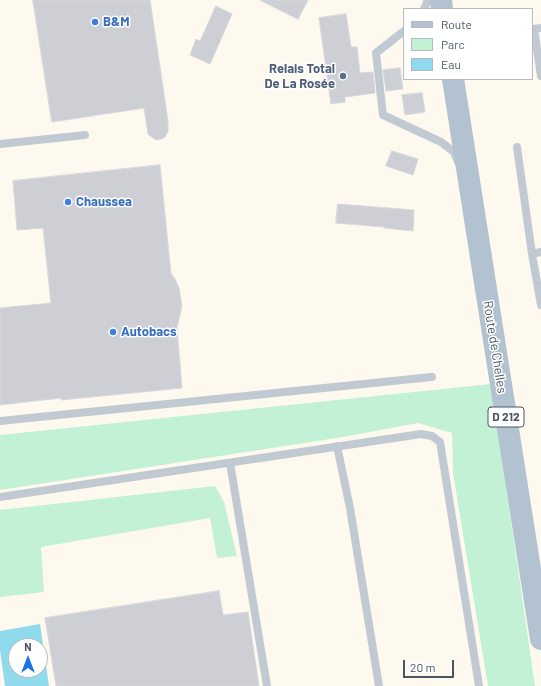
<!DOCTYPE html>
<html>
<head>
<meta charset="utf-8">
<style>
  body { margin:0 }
  #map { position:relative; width:541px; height:686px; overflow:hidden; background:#f5f3f3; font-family:Barlow,sans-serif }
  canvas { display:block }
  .legend { position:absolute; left:403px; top:8px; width:130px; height:72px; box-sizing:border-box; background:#fff; border:1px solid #b7bbc0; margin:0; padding:5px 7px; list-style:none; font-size:12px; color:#4a5661 }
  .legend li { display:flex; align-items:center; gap:8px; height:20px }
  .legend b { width:20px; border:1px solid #b7bbc0 }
  .north { position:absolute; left:8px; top:638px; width:40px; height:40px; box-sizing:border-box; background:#fff; border:1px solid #b7bbc0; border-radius:50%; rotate:0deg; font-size:11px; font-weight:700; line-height:16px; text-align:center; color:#4a5661 }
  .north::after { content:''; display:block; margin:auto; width:14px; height:18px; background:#1a73e8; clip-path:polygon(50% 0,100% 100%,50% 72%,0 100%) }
  .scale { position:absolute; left:403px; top:660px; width:51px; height:18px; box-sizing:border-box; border:2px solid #4a5661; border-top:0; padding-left:5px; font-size:12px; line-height:14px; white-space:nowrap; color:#4a5661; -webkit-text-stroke:3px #fff; paint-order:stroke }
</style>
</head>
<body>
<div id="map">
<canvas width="541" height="686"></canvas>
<ul class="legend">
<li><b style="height:5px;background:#b3c2d1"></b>Route</li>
<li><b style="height:11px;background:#c3f1d5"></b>Parc</li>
<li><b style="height:11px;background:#90daee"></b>Eau</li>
</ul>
<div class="north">N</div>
<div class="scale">20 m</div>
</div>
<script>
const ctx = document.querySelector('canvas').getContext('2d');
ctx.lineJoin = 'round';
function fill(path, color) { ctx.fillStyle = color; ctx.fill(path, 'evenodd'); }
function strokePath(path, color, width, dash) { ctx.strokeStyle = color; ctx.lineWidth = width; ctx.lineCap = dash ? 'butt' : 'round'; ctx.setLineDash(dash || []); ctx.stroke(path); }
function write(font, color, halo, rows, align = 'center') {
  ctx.font = font + ' Barlow,sans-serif'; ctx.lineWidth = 3; ctx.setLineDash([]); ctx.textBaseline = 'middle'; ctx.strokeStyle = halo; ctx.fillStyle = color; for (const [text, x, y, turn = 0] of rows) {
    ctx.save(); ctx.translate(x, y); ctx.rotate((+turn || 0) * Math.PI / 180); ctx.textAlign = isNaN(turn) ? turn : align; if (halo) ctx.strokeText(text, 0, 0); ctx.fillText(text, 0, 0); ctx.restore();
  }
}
const commercial = new Path2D(`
  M0,0H541V686H0ZM404,9H532V79H404ZM16,646H40V670H16Z`);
const green = new Path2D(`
  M491,384L535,686H488L453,473L452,433L418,423L343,437L0,490V435Z
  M215,486L224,502L237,556L217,558L210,518L41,547L44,592L0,597V510Z`);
const water = new Path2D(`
  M40,624L49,686H5L0,650V631ZM16,646H40V670H16Z`);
const building = new Path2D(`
  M33,0H150L168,121V131L165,137L162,139L156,140L153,138L148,134L144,108L52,122Z
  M260,0H308L298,19Z
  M216,6L232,14L210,64L190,55L196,39L200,41Z
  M346,14L351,47H357L360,73L373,72L375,93L345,97V102L331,104L319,18Z
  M400,68L403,89L386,91L383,70Z
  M422,93L425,112L405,115L402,95Z
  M392,151L418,159L413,175L386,166Z
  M160,165L171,274L175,279L179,288L182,306L177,328L182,388L61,400V398L0,405V308L51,303L43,228L17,230L13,181Z
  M338,204L414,210L413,231L384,228V227L336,223Z
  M219,591L223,615L248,612L259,686H56L45,618Z`);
const service = new Path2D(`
  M424,9L427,3V0
  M541,28L534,29L541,76
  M404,31L376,53L383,115L441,142L454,152L458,162
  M0,144L85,135
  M517,147L532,254L541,252
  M532,254L541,305
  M0,421L432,377
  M337,446L350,508L379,686
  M230,463L267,686
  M0,497L421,434L432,436L440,442L479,686`);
const primary = new Path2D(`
  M441,0L442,9
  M453,79L541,639`);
const markers = [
  [95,22,4,"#3f7fe0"],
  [343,76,4,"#5c6f8a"],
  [68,202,4,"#3f7fe0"],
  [113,332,4,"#3f7fe0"]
];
const shields = [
  [506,417,36]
];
const shieldNames = [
  ["D 212",506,417]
];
const shopNames = [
  ["B&M",103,22],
  ["Chaussea",76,202],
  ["Autobacs",121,332]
];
const serviceNames = [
  ["Relais Total",335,69],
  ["De La Rosée",335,84]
];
const streetNames = [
  ["Route de Chelles",495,347,81]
];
fill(commercial, '#fdf9ef');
fill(green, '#c3f1d5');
fill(water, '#90daee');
fill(building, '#cdcfd5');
strokePath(building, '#d7d9de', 1);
strokePath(service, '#c1cad2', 8);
strokePath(primary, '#b3c2d1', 22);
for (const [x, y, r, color] of markers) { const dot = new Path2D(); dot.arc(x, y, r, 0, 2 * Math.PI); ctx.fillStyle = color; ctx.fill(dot); strokePath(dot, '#fff', 1.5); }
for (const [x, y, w] of shields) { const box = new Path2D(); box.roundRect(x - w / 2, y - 10, w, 20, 3); ctx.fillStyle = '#fff'; ctx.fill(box); strokePath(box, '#4a5661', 1); }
write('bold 12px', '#4a5661', null, shieldNames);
write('bold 13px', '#366cbe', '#fff', shopNames, 'left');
write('bold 13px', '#4e5e75', '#fff', serviceNames, 'right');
write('13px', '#4a5661', '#fff', streetNames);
</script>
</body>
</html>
